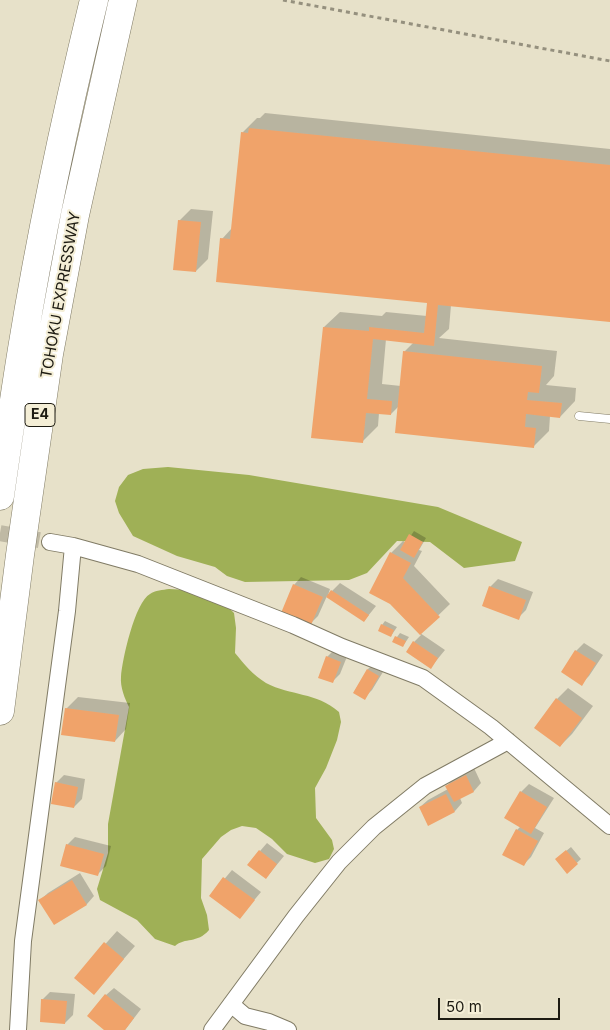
<!DOCTYPE html>
<html>
<head>
<meta charset="utf-8">
<style>
  body { margin:0 }
  #map { position:relative; width:610px; height:1030px; overflow:hidden; background:#e7e1c9; font-family:Inter,sans-serif }
  canvas { display:block }
  .scale { position:absolute; left:438px; top:998px; width:122px; height:22px; box-sizing:border-box; border:2px solid #1d1b12; border-top:0; padding-left:6px; font-size:15px; line-height:18px; white-space:nowrap; color:#1d1b12; -webkit-text-stroke:4px #f4eed6; paint-order:stroke }
</style>
</head>
<body>
<div id="map">
<canvas width="610" height="1030"></canvas>
<div class="scale">50 m</div>
</div>
<script>
const ctx = document.querySelector('canvas').getContext('2d');
ctx.lineJoin = 'round';
function fill(path, color) { ctx.fillStyle = color; ctx.fill(path, 'evenodd'); }
function strokePath(path, color, width, dash) { ctx.strokeStyle = color; ctx.lineWidth = width; ctx.lineCap = dash ? 'butt' : 'round'; ctx.setLineDash(dash || []); ctx.stroke(path); }
function write(font, color, halo, rows, align = 'center') {
  ctx.font = font + ' Inter,sans-serif'; ctx.lineWidth = 4; ctx.setLineDash([]); ctx.textBaseline = 'middle'; ctx.strokeStyle = halo; ctx.fillStyle = color; for (const [text, x, y, turn = 0] of rows) {
    ctx.save(); ctx.translate(x, y); ctx.rotate((+turn || 0) * Math.PI / 180); ctx.textAlign = isNaN(turn) ? turn : align; if (halo) ctx.strokeText(text, 0, 0); ctx.fillText(text, 0, 0); ctx.restore();
  }
}
const forest = new Path2D(`
  M168,467L249,475L438,507L522,542L515,561L464,568L430,542L397,541L367,573L349,580L245,582L227,576L215,567L177,556L133,536L119,513L115,501L119,487L128,475L143,469Z
  M169,589L188,590L228,607L234,613L236,628L235,653C244,664 253,675 266,683C291,696 316,692 339,712L341,722L337,740L326,768L315,788L316,818L332,840L334,849L329,859L315,863L287,854L272,839L256,828L242,826L231,830L221,837L202,859L201,898L207,915L209,930C197,944 185,937 175,946L155,939L137,920L100,900L97,889L108,853V824L129,707C125,699 120,687 121,677C122,660 135,602 150,594C155,590 163,590 169,589Z`);
const shadow = new Path2D(`
  M265,113L610,149V321L451,305L449,329L439,338L557,351L554,376L546,385L576,388L575,401L560,417L550,416L549,431L533,447L399,406L391,414L379,413L378,426L362,442L324,327L340,312L382,316L386,312L427,316L428,302L222,239L232,228L242,133L257,118H260ZM386,339L414,342L404,352L401,386L382,384Z
  M191,209L213,211L208,259L196,271L179,221Z
  M414,531L426,538L419,550L422,551L414,566L450,604L420,633L445,650L431,667L414,642L421,635L391,603V553L403,541L406,543Z
  M301,577L330,589L328,595L340,583L376,606L364,621L327,596L318,616L310,624L294,585Z
  M498,579L533,592L526,610L518,618L490,587Z
  M385,621L397,627L391,636L382,625Z
  M400,633L409,637L403,646L394,641Z
  M584,643L603,655L589,676L581,684L576,651Z
  M335,649L348,654L340,674L332,682L327,657Z
  M376,662L386,667L372,690L364,698L354,692L368,669Z
  M568,688L593,706L572,734L560,746L557,699Z
  M78,697L130,703L126,729L115,741L66,709Z
  M474,768L481,783L474,791L460,798L462,803L455,811L420,807L428,800L448,789L447,786L454,778Z
  M64,775L85,779L82,799L74,807L56,783Z
  M529,784L554,798L535,828L544,833L531,857L523,865L517,830L521,826V792Z
  M75,837L111,846L106,866L98,874L67,845Z
  M267,843L284,856L266,878L260,851Z
  M571,847L581,859L567,872L560,856Z
  M232,870L261,892L240,917L210,896Z
  M80,873L94,896L87,904L54,924L40,900L48,893Z
  M117,931L135,946L94,993L75,978Z
  M114,988L141,1009L125,1030H106V995Z
  M50,992L75,994L73,1015L65,1023L42,1000Z`);
const building = new Path2D(`
  M249,128L610,165V322L438,305L434,346L373,339L367,399L392,401L391,415L366,413L363,443L311,438L323,327L369,331V327L424,333L427,303L216,282L220,238L230,239L241,132L248,133Z
  M178,220L201,222L196,272L173,270Z
  M403,351L542,366L539,393L528,392L527,400L562,403L560,418L526,414L525,427L536,428L534,448L395,433Z
  M409,534L423,542L414,558L400,550Z
  M390,552L411,563L403,578L440,617L420,635L390,604L369,593Z
  M293,584L323,597L311,625L281,613Z
  M489,586L526,600L519,620L482,606Z
  M331,590L369,615L364,622L326,597Z
  M381,624L394,630L391,637L378,631Z
  M395,636L406,641L403,647L392,642Z
  M413,641L438,658L431,669L406,652Z
  M575,650L596,663L582,686L561,672Z
  M326,656L341,662L333,683L318,678Z
  M367,669L379,676L365,700L353,693Z
  M556,698L582,718L560,747L534,728Z
  M65,708L119,715L115,742L61,735Z
  M466,775L474,792L454,802L445,786Z
  M55,782L78,787L74,808L51,804Z
  M520,791L547,807L531,834L504,818Z
  M446,794L455,812L428,826L419,807Z
  M516,829L538,841L524,866L502,855Z
  M66,844L104,854L98,876L60,866Z
  M259,850L277,864L266,879L247,865Z
  M566,850L578,864L567,874L555,859Z
  M223,877L255,900L240,919L209,896Z
  M72,880L87,905L54,925L38,900Z
  M104,942L124,959L94,995L74,978Z
  M105,994L134,1018L125,1030H104L87,1016Z
  M41,999L67,1001L65,1024L40,1022Z`);
const streetTunnel = new Path2D(`
  M0,533L50,542`);
const path = new Path2D(`
  M283,0L610,61`);
const lane = new Path2D(`
  M579,416L610,419`);
const street = new Path2D(`
  M50,542L73,546L138,564L293,625L342,647L423,678L491,727L610,826
  M231,1004L245,1016L269,1022L288,1030
  M18,1030L23,941L67,611L73,546
  M212,1030L296,916L339,862L374,827L425,786L508,741`);
const highway = new Path2D(`
  M0,496C7,447 14,398 22,349C41,232 66,115 94,0
  M0,711L20,555L49,354L75,215L123,0`);
const shields = [
  [40,415,30]
];
const shieldNames = [
  ["E4",40,415]
];
const streetNames = [
  ["TOHOKU EXPRESSWAY",61,295,-80]
];
fill(forest, '#9fb056');
fill(shadow, '#0003');
fill(building, '#f0a36a');
strokePath(streetTunnel, '#bfb9a4', 16, [16, 8]);
strokePath(lane, '#807b65', 9);
strokePath(street, '#807b65', 18);
strokePath(highway, '#807b65', 29);
strokePath(path, '#95907e', 3, [4, 4]);
strokePath(lane, '#fff', 8);
strokePath(street, '#fff', 16);
strokePath(highway, '#fff', 28);
for (const [x, y, w] of shields) { const box = new Path2D(); box.roundRect(x - w / 2, y - 11.5, w, 23, 4); ctx.fillStyle = '#f4eed6'; ctx.fill(box); strokePath(box, '#1d1b12', 1); }
write('bold 14px', '#1d1b12', null, shieldNames);
write('15px', '#1d1b12', '#f4eed6', streetNames);
</script>
</body>
</html>
